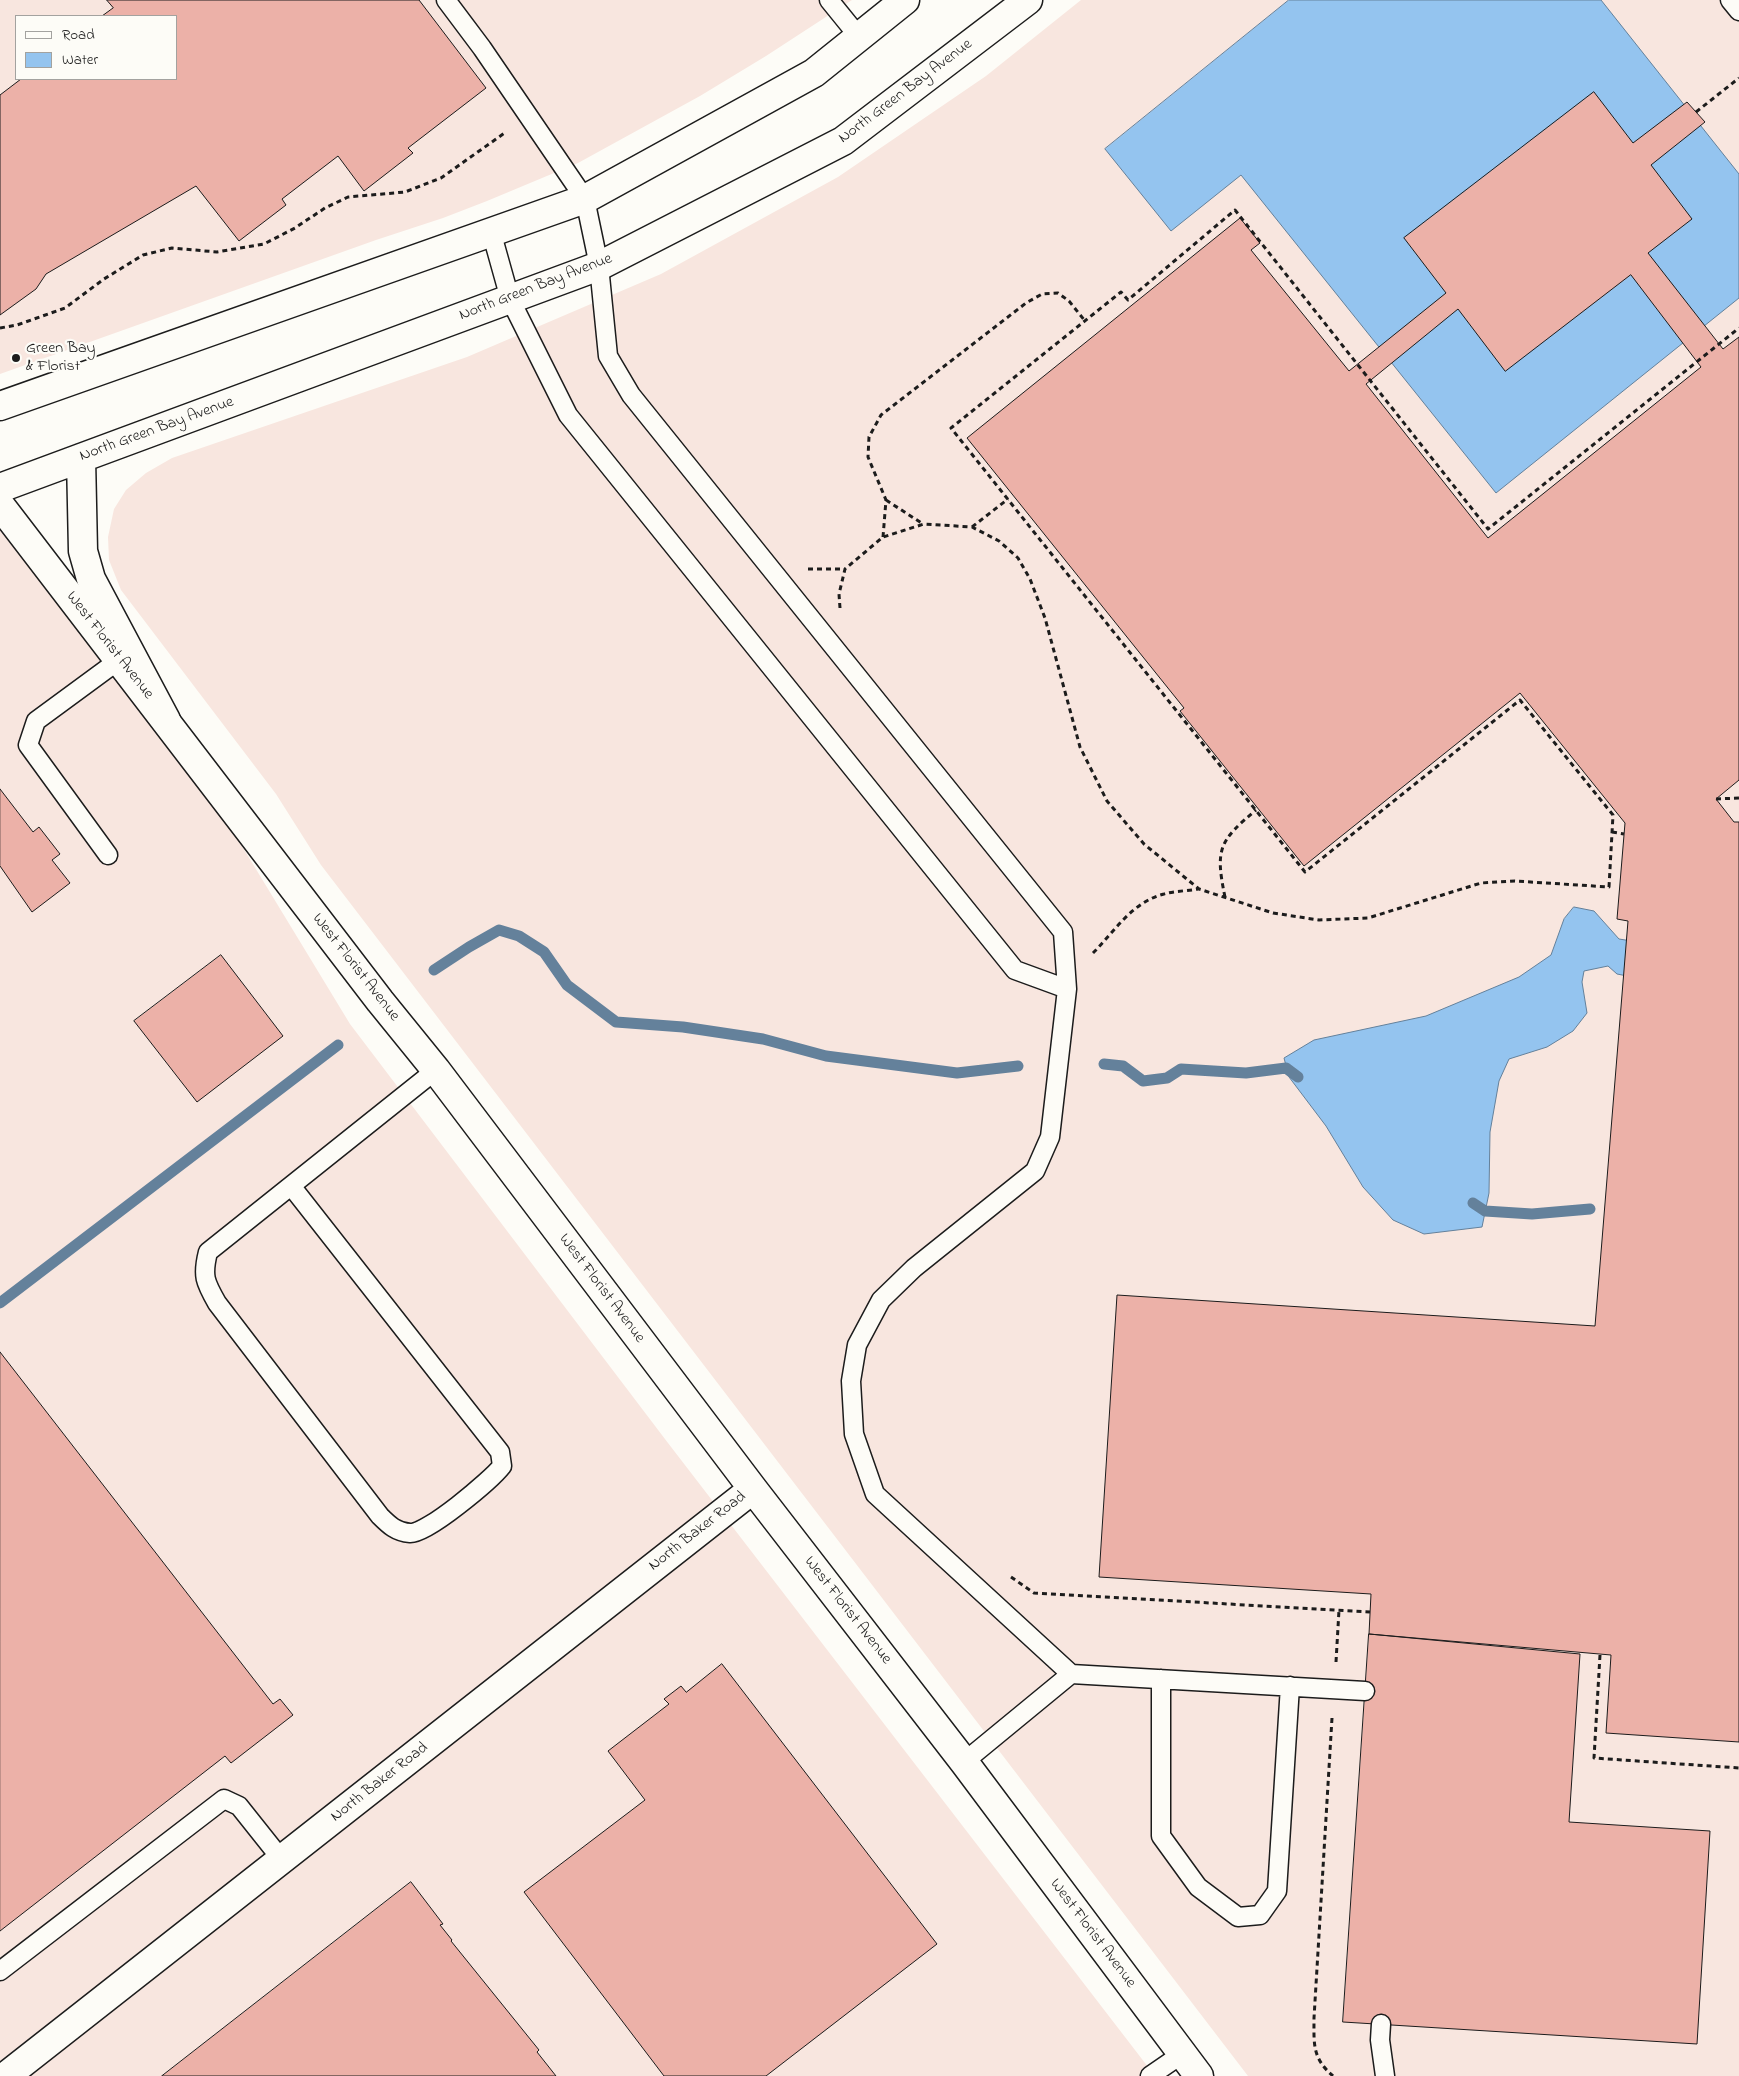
<!DOCTYPE html>
<html>
<head>
<meta charset="utf-8">
<style>
  body { margin:0 }
  #map { position:relative; width:1739px; height:2076px; overflow:hidden; background:#fdfcf7; font-family:"Indie Flower",sans-serif }
  canvas { display:block }
  .legend { position:absolute; left:15px; top:15px; width:162px; height:65px; box-sizing:border-box; background:#fdfcf7; border:1px solid #a3a29f; margin:0; padding:6px 9px; list-style:none; font-size:15px; color:#1c1c1c }
  .legend li { display:flex; align-items:center; gap:10px; height:25px }
  .legend b { width:25px; border:1px solid #a3a29f }
</style>
</head>
<body>
<div id="map">
<canvas width="1739" height="2076"></canvas>
<ul class="legend">
<li><b style="height:6px;background:#fdfcf7"></b>Road</li>
<li><b style="height:14px;background:#94c4ef"></b>Water</li>
</ul>
</div>
<script>
const ctx = document.querySelector('canvas').getContext('2d');
ctx.lineJoin = 'round';
function fill(path, color) { ctx.fillStyle = color; ctx.fill(path, 'evenodd'); }
function strokePath(path, color, width, dash) { ctx.strokeStyle = color; ctx.lineWidth = width; ctx.lineCap = dash ? 'butt' : 'round'; ctx.setLineDash(dash || []); ctx.stroke(path); }
function write(font, color, halo, rows, align = 'center') {
  ctx.font = font + ' "Indie Flower",sans-serif'; ctx.lineWidth = 4.5; ctx.setLineDash([]); ctx.textBaseline = 'middle'; ctx.strokeStyle = halo; ctx.fillStyle = color; for (const [text, x, y, turn = 0] of rows) {
    ctx.save(); ctx.translate(x, y); ctx.rotate((+turn || 0) * Math.PI / 180); ctx.textAlign = isNaN(turn) ? turn : align; if (halo) ctx.strokeText(text, 0, 0); ctx.fillText(text, 0, 0); ctx.restore();
  }
}
const built = new Path2D(`
  M0,0H852L766,56L700,96L578,163L487,201L443,218L376,240L0,374ZM16,16H176V79H16Z
  M1081,0H1739V2076H1248L321,865L276,794L121,590L109,560L108,537L114,509L126,490L146,473L172,458L467,357L661,274L838,177L986,76Z
  M0,505L166,721L350,1024L668,1443L1155,2076H0Z`);
const water = new Path2D(`
  M1289,0H1601L1739,174V298L1496,493L1241,175L1171,231L1105,149Z
  M1574,907L1594,911L1619,939L1739,958V998L1617,974L1608,966L1584,971L1582,982L1587,1013L1573,1031L1547,1047L1509,1059L1499,1081L1490,1132L1489,1193L1482,1227L1424,1234L1393,1220L1363,1187L1326,1126L1289,1077L1284,1058L1314,1040L1426,1016L1519,977L1551,955L1564,919Z`);
const stream = new Path2D(`
  M434,970L469,947L499,930L519,936L544,952L567,985L616,1022L683,1027L763,1039L826,1056L957,1073L1018,1066
  M1104,1064L1123,1066L1143,1081L1167,1078L1181,1069L1246,1073L1286,1068L1298,1077
  M1473,1203L1485,1211L1532,1214L1590,1209
  M0,1303L338,1045`);
const building = new Path2D(`
  M107,0H419L486,88L408,148L413,153L364,191L338,156L282,199L286,205L239,241L196,186L46,274L36,289L0,315V95L21,79H176V16H102L113,8Z
  M1594,92L1633,143L1687,102L1705,122L1651,165L1692,219L1648,253L1723,349L1739,337V780L1716,799L1734,822H1739V1742L1606,1733L1611,1655L1369,1634L1371,1594L1099,1577L1117,1295L1595,1326L1628,921L1617,919L1625,823L1520,693L1304,866L1180,711L1184,708L967,438L1240,218L1260,243L1251,250L1349,371L1446,293L1404,238ZM1631,275L1701,367L1488,538L1366,384L1458,309L1505,371Z
  M0,789L33,832L39,827L60,854L52,860L70,883L32,912L0,866Z
  M221,955L283,1036L197,1102L134,1021Z
  M0,1352L273,1704L280,1699L293,1715L231,1763L225,1756L0,1931Z
  M1369,1634L1580,1654L1569,1822L1710,1831L1697,2044L1343,2022Z
  M722,1664L937,1944L766,2076H664L524,1892L645,1800L608,1751L669,1704L664,1699L681,1686L686,1692Z
  M411,1882L443,1924L440,1925L452,1940L451,1941L539,2050L537,2052L556,2076H162Z`);
const path = new Path2D(`
  M1696,112L1739,78
  M0,328L17,325L65,308L104,279L143,255L172,248L217,252L264,244L295,228L325,208L348,197L405,192L441,178L506,132
  M886,500L923,524
  M972,527L1008,499
  M883,537L886,500L868,457L869,437L881,415L1026,303L1042,294L1058,293L1069,301L1085,321
  M808,569H845
  M840,608L839,594L845,569L883,537L924,524L972,527L999,541L1018,558L1030,579L1045,618L1080,747L1107,801L1144,844L1199,889L1273,913L1319,920L1368,918L1481,883L1515,881L1609,887L1613,815L1520,700L1305,872L951,428L1121,292L1128,300L1235,210L1488,529L1739,328
  M1716,799L1739,798
  M1612,832L1624,834
  M1225,897C1215,849 1219,841 1256,810
  M1093,953C1115,931 1132,902 1164,894C1174,891 1187,891 1198,889
  M1011,1577L1034,1593L1370,1612
  M1600,1655L1594,1758L1739,1768
  M1336,1662L1339,1610
  M1332,1718L1314,2018C1314,2044 1312,2058 1333,2076`);
const service = new Path2D(`
  M446,0L482,48L585,199L599,266L608,356L631,395L1063,932L1067,989L1050,1137L1035,1171L914,1268L881,1300L857,1345L851,1381L854,1434L875,1494L1071,1674
  M829,0L859,37
  M1730,0L1739,11
  M491,231L510,299L568,415L1015,970L1067,989
  M108,855L28,745L36,721L119,660
  M292,1187L500,1452L502,1466C491,1480 426,1535 410,1533C396,1532 389,1525 380,1516L217,1303C205,1282 202,1276 208,1252L436,1070
  M1161,1679V1836L1198,1887L1238,1917L1260,1915L1277,1891L1290,1686
  M964,1762L1071,1674L1365,1691
  M0,1971L224,1799L239,1806L282,1860
  M1381,2024L1380,2040L1385,2076
  M1150,2076L1182,2054`);
const minor = new Path2D(`
  M0,505L380,1001L436,1070L753,1489L964,1762L1199,2076
  M6,2076L753,1489`);
const primary = new Path2D(`
  M0,406L585,199L814,73L905,0
  M81,458L83,551L91,579L166,720
  M0,488L599,266L843,141L1028,0`);
const markers = [
  [16,358,5,"#1c1c1c"]
];
const streetNames = [
  ["North Green Bay Avenue",906,92,-37],
  ["North Green Bay Avenue",536,288,-21],
  ["North Green Bay Avenue",157,430,-20],
  ["West Florist Avenue",109,646,52],
  ["West Florist Avenue",355,968,52],
  ["West Florist Avenue",601,1289,53],
  ["North Baker Road",698,1532,-38],
  ["West Florist Avenue",847,1611,52],
  ["North Baker Road",380,1783,-38],
  ["West Florist Avenue",1092,1934,53]
];
const poiNames = [
  ["Green Bay",26,349],
  ["& Florist",26,367]
];
fill(built, '#f8e6df');
fill(water, '#94c4ef');
strokePath(water, '#64819b', 1);
strokePath(stream, '#64819b', 11);
fill(building, '#ecb1a8');
strokePath(building, '#1c1c1c', 1);
strokePath(service, '#1c1c1c', 21);
strokePath(minor, '#1c1c1c', 31);
strokePath(primary, '#1c1c1c', 31);
strokePath(path, '#1c1c1c', 3, [5, 4]);
strokePath(service, '#fdfcf7', 18);
strokePath(minor, '#fdfcf7', 28);
strokePath(primary, '#fdfcf7', 28);
for (const [x, y, r, color] of markers) { const dot = new Path2D(); dot.arc(x, y, r, 0, 2 * Math.PI); ctx.fillStyle = color; ctx.fill(dot); strokePath(dot, '#fdfcf7', 2); }
write('16px', '#1c1c1c', '#fdfcf7', streetNames);
write('16px', '#1c1c1c', '#fdfcf7', poiNames, 'left');
</script>
</body>
</html>
